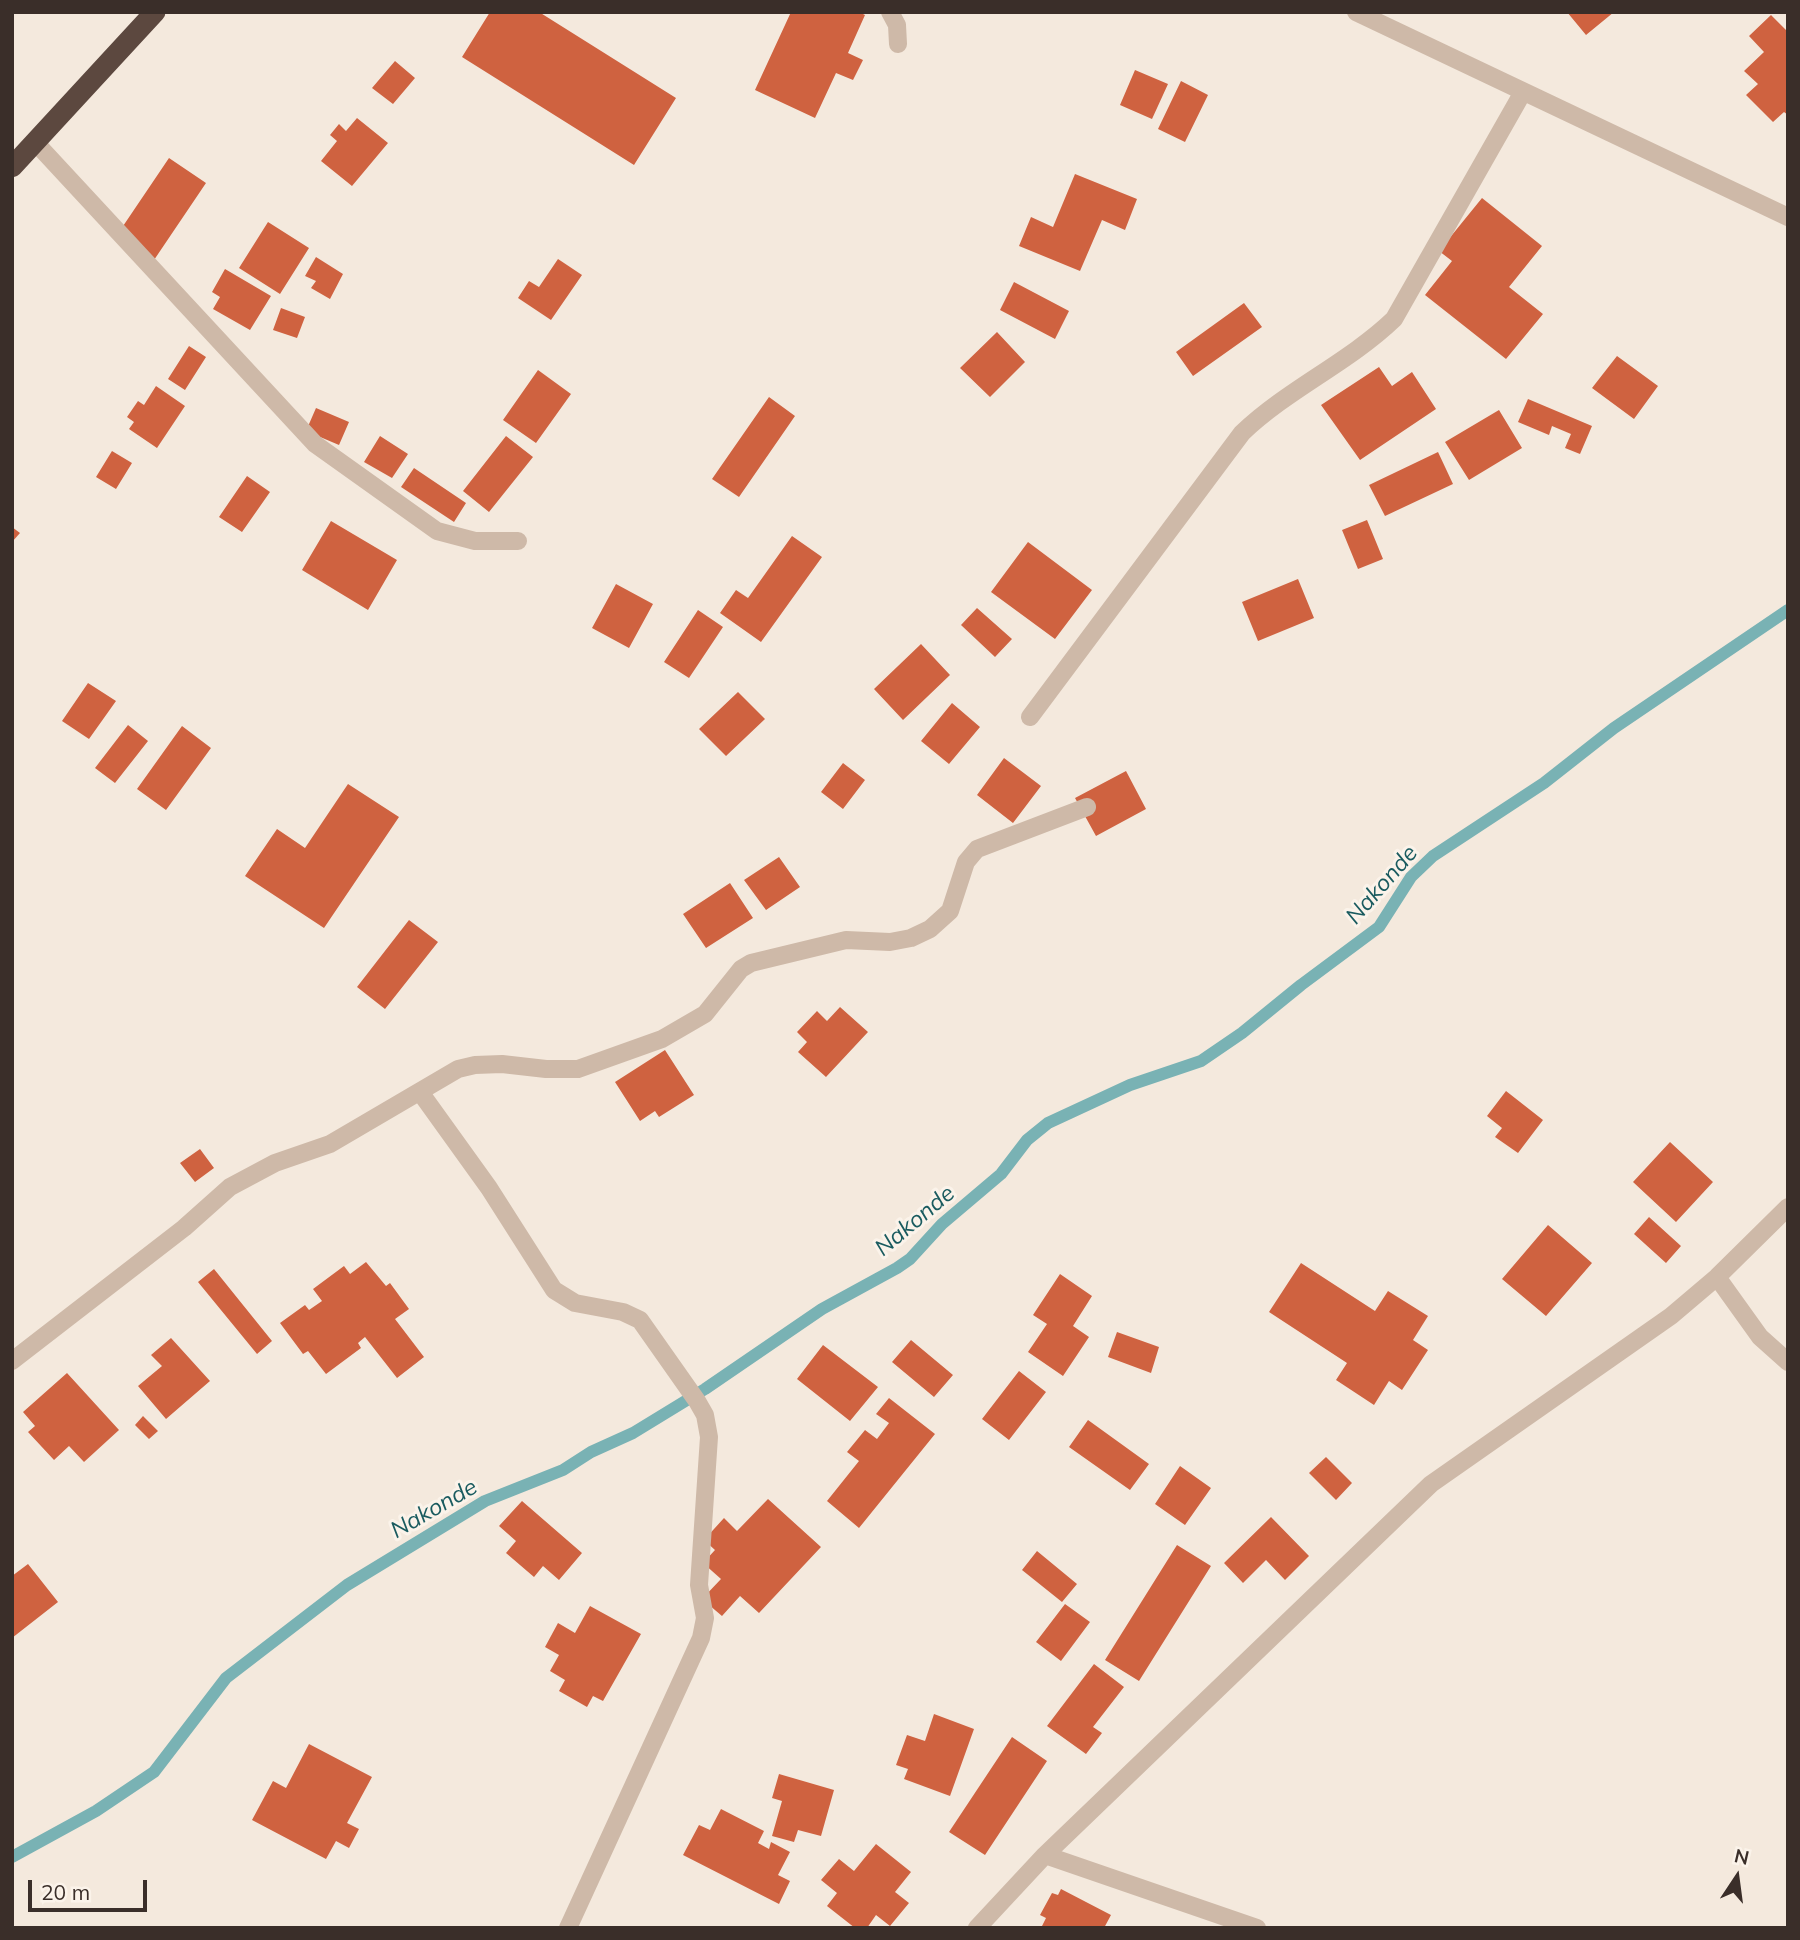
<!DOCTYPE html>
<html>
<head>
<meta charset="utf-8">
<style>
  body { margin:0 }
  #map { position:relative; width:1800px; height:1940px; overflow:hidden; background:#f4e9dd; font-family:Mulish,sans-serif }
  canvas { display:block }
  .frame { position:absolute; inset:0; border:14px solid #3a2e29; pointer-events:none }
  .north { position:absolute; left:1702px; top:1842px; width:70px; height:70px; -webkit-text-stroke:5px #fbf3ea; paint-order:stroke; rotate:13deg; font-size:19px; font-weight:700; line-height:28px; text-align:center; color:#3a2e29 }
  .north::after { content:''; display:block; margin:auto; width:24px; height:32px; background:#3a2e29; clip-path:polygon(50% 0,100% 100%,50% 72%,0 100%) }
  .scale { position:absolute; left:28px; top:1880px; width:119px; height:32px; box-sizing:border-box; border:4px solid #3a2e29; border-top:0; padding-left:9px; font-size:21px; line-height:24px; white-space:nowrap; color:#3a2e29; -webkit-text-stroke:5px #fbf3ea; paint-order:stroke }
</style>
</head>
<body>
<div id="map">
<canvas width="1800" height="1940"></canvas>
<div class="frame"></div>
<div class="north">N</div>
<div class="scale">20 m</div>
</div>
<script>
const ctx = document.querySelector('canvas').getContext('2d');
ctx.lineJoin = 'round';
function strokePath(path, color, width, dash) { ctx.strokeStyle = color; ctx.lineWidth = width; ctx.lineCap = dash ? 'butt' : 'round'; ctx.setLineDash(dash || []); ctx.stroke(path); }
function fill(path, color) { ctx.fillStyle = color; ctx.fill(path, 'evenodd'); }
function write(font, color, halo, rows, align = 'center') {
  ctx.font = font + ' Mulish,sans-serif'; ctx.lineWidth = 6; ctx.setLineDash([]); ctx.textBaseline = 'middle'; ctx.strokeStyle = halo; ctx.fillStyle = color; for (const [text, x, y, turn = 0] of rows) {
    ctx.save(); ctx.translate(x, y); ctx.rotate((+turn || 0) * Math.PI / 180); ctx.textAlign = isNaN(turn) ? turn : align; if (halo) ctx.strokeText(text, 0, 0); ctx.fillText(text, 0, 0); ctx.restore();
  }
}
const stream = new Path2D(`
  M12,1857L96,1811L154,1772L226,1678L347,1585L485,1501L563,1470L591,1452L633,1433L705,1389L822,1309L897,1268L910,1259L942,1224L1001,1174L1027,1140L1048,1123L1130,1085L1201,1061L1242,1033L1301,985L1379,927L1411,877L1433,856L1544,783L1614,728L1788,610`);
const building = new Path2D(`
  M490,12H539L676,98L634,165L462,57Z
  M791,12H859L865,15L848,53L863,60L853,80L836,73L815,118L755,90Z
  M1567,12H1614L1586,35Z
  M1771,15L1786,30L1788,28V115L1784,112L1773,122L1746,95L1758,84L1744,71L1764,52L1749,36Z
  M395,61L415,78L393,104L372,88Z
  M1135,70L1168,84L1152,119L1120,105Z
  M1181,81L1208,95L1185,142L1158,129Z
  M357,118L388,143L352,186L321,161L337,141L330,135L339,124L346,131Z
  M169,158L206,183L154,260L117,235Z
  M1075,174L1137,199L1125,230L1102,220L1080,271L1019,246L1031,217L1053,227Z
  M1482,198L1542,246L1509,287L1543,314L1506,359L1425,295L1452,261L1439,251Z
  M268,222L309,248L280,294L239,268Z
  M316,257L343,274L330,299L311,288L316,281L305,276Z
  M558,259L582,275L551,320L518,298L529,281L539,287Z
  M225,269L271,296L250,330L213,309L220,297L212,292Z
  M1014,282L1069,311L1055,339L1000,310Z
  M1244,303L1262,327L1193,376L1176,352Z
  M281,308L305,317L297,338L273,330Z
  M997,332L1025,362L990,397L960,368Z
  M189,346L206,357L185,390L168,379Z
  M1617,356L1658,386L1634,419L1592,388Z
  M1379,367L1392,386L1412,372L1436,409L1360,460L1321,405Z
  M538,370L571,394L536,443L503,420Z
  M156,386L185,406L157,448L129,429L134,422L127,417L138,401L144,405Z
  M769,397L795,416L739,497L712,479Z
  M1528,399L1592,426L1580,454L1565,448L1571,434L1552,426L1549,435L1518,422Z
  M316,408L349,422L339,445L306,431Z
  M1499,410L1522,448L1469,480L1445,442Z
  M380,436L408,454L392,478L364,462Z
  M506,436L533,457L489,512L463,491Z
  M112,451L132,463L116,489L96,477Z
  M1438,452L1453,484L1385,516L1369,485Z
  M414,468L466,503L454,522L401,487Z
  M247,476L270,492L242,532L219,517Z
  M1367,520L1383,559L1358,569L1342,530Z
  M331,521L397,560L368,610L302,570Z
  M12,527L20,533L12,542Z
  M792,536L822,557L761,642L720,613L736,590L748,598Z
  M1028,542L1092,590L1055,639L991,592Z
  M1298,579L1314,618L1258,641L1242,602Z
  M616,584L653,604L629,648L592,628Z
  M977,608L1012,639L995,657L961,625Z
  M698,610L723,627L689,678L664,662Z
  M921,644L950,675L903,720L874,689Z
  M88,683L116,701L89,739L62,721Z
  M738,692L765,719L726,756L699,729Z
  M952,703L980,727L949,764L921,741Z
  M128,725L148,741L115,783L95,768Z
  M182,726L211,748L166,810L137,789Z
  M1004,758L1041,786L1013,823L977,795Z
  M843,763L865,780L843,809L821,792Z
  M1126,771L1146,809L1096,836L1075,798Z
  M348,784L399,817L324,928L245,876L277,829L305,848Z
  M779,857L800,887L766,910L744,880Z
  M730,883L753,918L706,948L683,914Z
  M409,920L438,942L385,1009L357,987Z
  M840,1007L868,1032L826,1077L798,1052L807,1042L797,1032L817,1011L827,1021Z
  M665,1050L694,1095L659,1117L655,1111L640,1121L615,1082Z
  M1506,1091L1543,1120L1518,1153L1495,1137L1502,1128L1487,1116Z
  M1670,1142L1713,1182L1676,1222L1633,1182Z
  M200,1149L214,1168L195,1182L180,1163Z
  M1649,1217L1681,1246L1666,1263L1634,1234Z
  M1548,1225L1592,1263L1546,1316L1502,1279Z
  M366,1262L386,1286L390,1283L409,1309L395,1319L424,1357L397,1378L365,1337L358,1343L361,1348L326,1374L308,1351L303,1354L280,1323L305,1305L309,1310L322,1301L313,1289L344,1266L350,1274Z
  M1301,1263L1375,1311L1388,1291L1428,1316L1413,1340L1428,1350L1402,1390L1389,1381L1374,1405L1336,1380L1347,1363L1269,1312Z
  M214,1269L272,1341L257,1354L198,1282Z
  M1060,1274L1092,1296L1073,1326L1089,1337L1063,1376L1028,1352L1047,1324L1033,1315Z
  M1117,1332L1159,1347L1151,1373L1108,1357Z
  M171,1338L210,1381L166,1419L138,1386L162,1366L151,1355Z
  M911,1340L953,1375L934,1397L892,1362Z
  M823,1345L878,1387L850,1421L797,1379Z
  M1019,1371L1046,1392L1009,1440L982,1419Z
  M67,1373L119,1430L84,1462L69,1446L54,1460L28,1432L35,1426L23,1412Z
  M889,1398L935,1434L859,1528L827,1501L859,1461L847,1452L865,1430L877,1439L889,1423L876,1414Z
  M143,1416L158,1431L149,1439L135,1425Z
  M1088,1420L1149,1464L1130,1490L1069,1447Z
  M1326,1457L1352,1483L1336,1500L1309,1473Z
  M1180,1466L1211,1488L1185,1525L1155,1504Z
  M768,1499L821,1547L759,1613L740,1596L722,1616L702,1599L721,1579L703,1563L715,1550L704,1540L724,1518L737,1531Z
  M522,1501L582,1553L559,1580L543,1566L534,1577L506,1553L516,1541L499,1526Z
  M1271,1517L1309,1556L1285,1580L1266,1560L1243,1583L1224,1563Z
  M1177,1545L1211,1566L1139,1681L1105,1660Z
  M1037,1551L1077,1584L1062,1602L1022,1570Z
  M28,1564L58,1602L12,1638V1576Z
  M1065,1604L1090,1622L1061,1661L1036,1642Z
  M590,1606L641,1634L603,1701L593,1696L587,1707L559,1691L565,1680L550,1671L559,1655L545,1647L558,1623L575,1633Z
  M1094,1664L1124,1687L1093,1727L1102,1733L1086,1754L1047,1726Z
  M934,1714L974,1729L950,1796L904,1779L908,1769L896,1765L907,1735L925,1741Z
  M1012,1737L1047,1761L985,1855L949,1832Z
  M309,1744L372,1777L347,1823L359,1829L349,1848L336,1841L326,1859L252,1820L273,1781L286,1788Z
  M779,1774L834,1790L821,1836L798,1830L794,1842L772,1836L782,1801L772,1798Z
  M721,1809L764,1831L758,1843L769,1849L771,1842L790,1852L778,1875L790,1881L779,1904L683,1855L699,1825L710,1830Z
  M876,1844L911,1872L895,1892L909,1903L890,1926L876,1915L867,1928H855L827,1906L837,1893L821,1880L839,1859L854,1871Z
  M1061,1889L1111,1915L1104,1928H1041L1046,1918L1040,1915L1052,1893L1058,1895Z`);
const street = new Path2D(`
  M890,12L897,25L898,44
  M1356,12L1788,217
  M35,142L315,444L437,531L475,541H518
  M1030,717L1242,433C1288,389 1348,363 1394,319L1523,92
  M420,1092L489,1188L554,1290L575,1303L623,1312L640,1320L697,1401L705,1415L709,1437L699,1585L705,1618L701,1638L568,1928
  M1717,1277L1760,1337L1788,1362
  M12,1361L184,1228L230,1187L275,1163L330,1144L458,1069L475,1065L502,1064L546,1069H578L662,1039L705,1014L741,969L751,963L846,940L890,942L911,938L930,929L950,911L966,862L977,849L1087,807
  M1045,1855L1257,1928
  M977,1928L1045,1855L1431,1484L1671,1316L1717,1277L1788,1207`);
const highway = new Path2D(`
  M12,167L155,12`);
const waterNames = [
  ["Nakonde",1382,885,-49],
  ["Nakonde",915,1221,-40],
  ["Nakonde",434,1509,-30]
];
strokePath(stream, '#79b2b4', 12);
fill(building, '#cf6240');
strokePath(street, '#ceb9a8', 18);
strokePath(highway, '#5c483f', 21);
write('italic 23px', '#1a5b5f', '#fbf3ea', waterNames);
</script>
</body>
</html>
